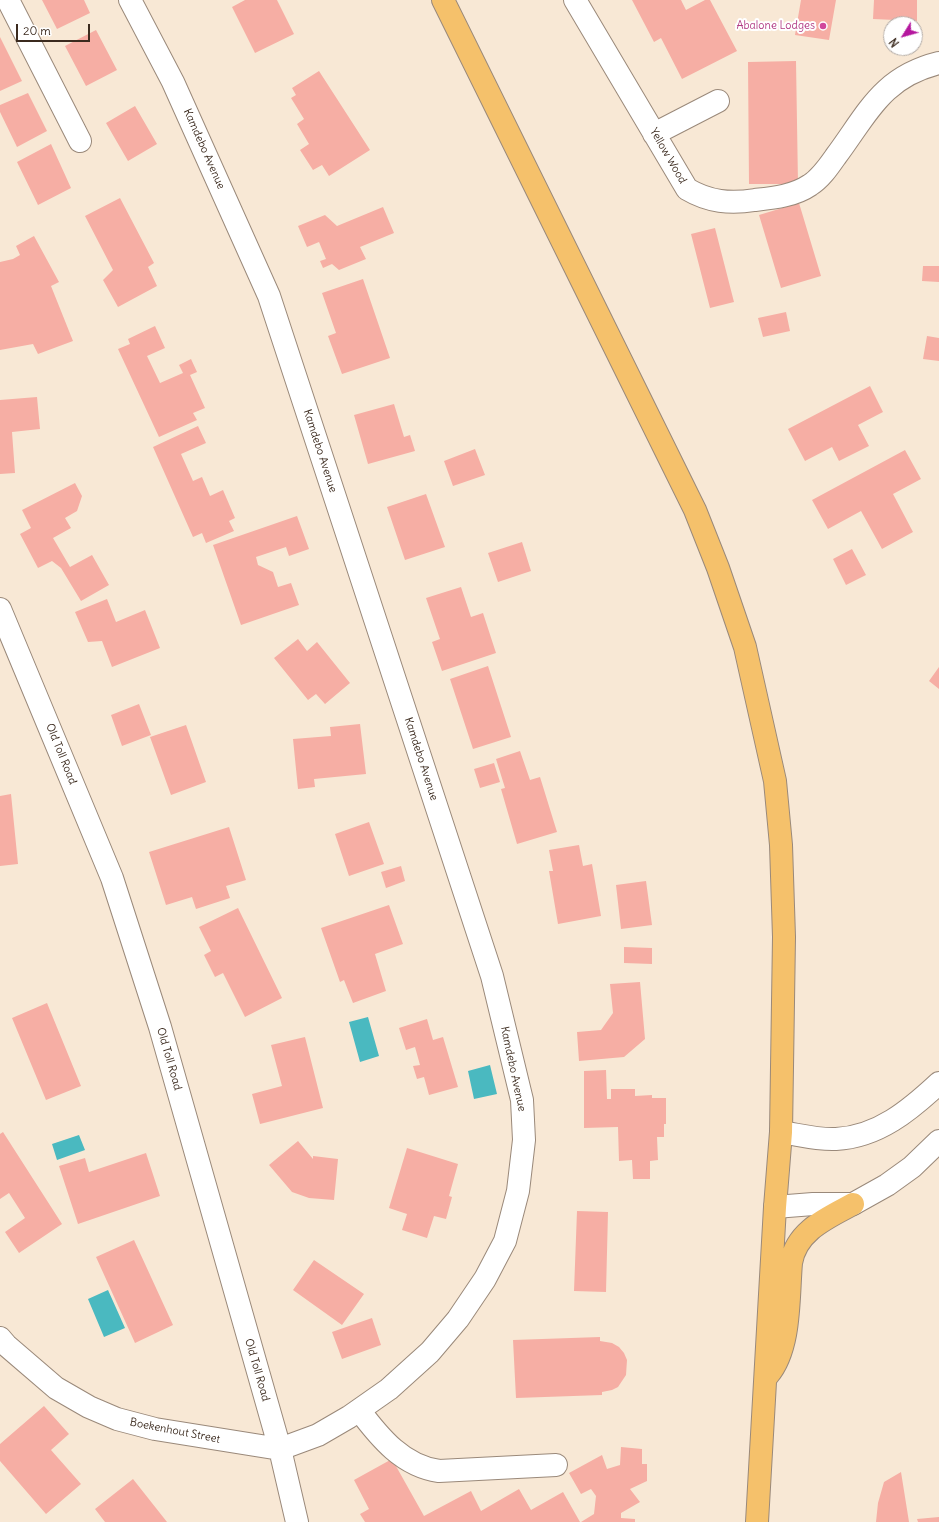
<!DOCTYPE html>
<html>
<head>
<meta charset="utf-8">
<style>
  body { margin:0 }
  #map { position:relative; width:939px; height:1522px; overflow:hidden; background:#f8e8d5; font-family:Delius,sans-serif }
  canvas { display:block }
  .north { position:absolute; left:883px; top:16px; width:40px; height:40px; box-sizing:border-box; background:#fff; border:1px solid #b1aaa5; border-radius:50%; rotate:233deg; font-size:11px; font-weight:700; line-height:16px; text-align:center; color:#3b2a1e }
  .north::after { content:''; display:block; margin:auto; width:14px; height:18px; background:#b5179e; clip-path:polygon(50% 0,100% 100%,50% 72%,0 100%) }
  .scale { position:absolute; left:16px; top:24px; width:74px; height:18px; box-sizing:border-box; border:2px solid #3b2a1e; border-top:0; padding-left:5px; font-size:12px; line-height:14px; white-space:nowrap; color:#3b2a1e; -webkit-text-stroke:3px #fff; paint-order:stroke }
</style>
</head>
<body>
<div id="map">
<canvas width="939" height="1522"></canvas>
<div class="north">N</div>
<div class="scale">20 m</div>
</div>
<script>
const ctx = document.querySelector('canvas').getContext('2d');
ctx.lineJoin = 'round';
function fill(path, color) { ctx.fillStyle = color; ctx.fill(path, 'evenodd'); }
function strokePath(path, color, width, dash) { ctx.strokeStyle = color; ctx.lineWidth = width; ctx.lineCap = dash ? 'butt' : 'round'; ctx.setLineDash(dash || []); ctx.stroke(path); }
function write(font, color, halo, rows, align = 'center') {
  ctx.font = font + ' Delius,sans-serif'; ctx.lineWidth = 4; ctx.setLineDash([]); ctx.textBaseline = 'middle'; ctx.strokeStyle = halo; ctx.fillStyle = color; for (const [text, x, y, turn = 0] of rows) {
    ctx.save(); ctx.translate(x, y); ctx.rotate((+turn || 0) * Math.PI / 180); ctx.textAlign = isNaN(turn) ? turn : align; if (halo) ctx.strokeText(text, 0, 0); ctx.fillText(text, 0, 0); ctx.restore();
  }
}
const water = new Path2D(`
  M368,1017L379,1056L360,1062L349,1022Z
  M490,1065L497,1094L474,1099L468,1071Z
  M79,1135L85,1150L57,1160L52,1144Z
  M108,1290L125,1328L104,1337L88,1299Z`);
const building = new Path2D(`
  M42,0H84L90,13L57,29Z
  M245,0H277L294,34L255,53L232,7Z
  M632,0H681L686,10L705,0H710L737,51L682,79L661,38L654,42Z
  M801,0H836L829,40L795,35Z
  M874,0H917V21L873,19Z
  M96,30L117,70L86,86L65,46Z
  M0,37L22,81L0,91Z
  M796,61L798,184H749L748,62Z
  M319,71L370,150L329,176L322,165L313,170L300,150L309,144L297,124L304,119L291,98L296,95L292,88Z
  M28,93L47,131L17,147L0,112V105Z
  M135,106L157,144L128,161L106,123Z
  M51,144L71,188L38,205L17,162Z
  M120,198L154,263L148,267L157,286L118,307L103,280L113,270L85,216Z
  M799,203L821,276L781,288L759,215Z
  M383,207L394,233L360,247L366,259L339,270L332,264L323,268L320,261L326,259L319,242L307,247L298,226L325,215L337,226Z
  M715,228L734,302L710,308L691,234Z
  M34,236L59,282L51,286L73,341L38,354L33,344L0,350V262L13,259L20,255L16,246Z
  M923,266H939V282L922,281Z
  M363,279L390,358L342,374L328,336L336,333L322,293Z
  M786,312L790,331L763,337L758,318Z
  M155,326L165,348L147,356L160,383L183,373L179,365L191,359L197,372L190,375L205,408L193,413L197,420L159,437L118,349L130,344L128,339Z
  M927,336L939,338V361L923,359Z
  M870,386L883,412L858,425L869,446L839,461L832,447L805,461L788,429Z
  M37,397L40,429L12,432L15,473L0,474V400Z
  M394,404L404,437L410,435L415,451L368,464L354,415Z
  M198,426L206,443L181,454L193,481L202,477L210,496L223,490L235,518L229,521L234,531L206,543L202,533L193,537L153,447Z
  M475,449L485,475L453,486L444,461Z
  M905,450L921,479L893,494L913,532L882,549L861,511L828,529L812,500Z
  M75,483L82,496L77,511L65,518L71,528L53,538L70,567L92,555L109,585L81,601L61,568L52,561L38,568L20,534L31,528L22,510Z
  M426,494L445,547L405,560L387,507Z
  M297,516L309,549L289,556L286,547L256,557L258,565L273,572L278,587L291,583L299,605L241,625L213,545Z
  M522,542L531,571L498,582L488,553Z
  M852,549L866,575L846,585L833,559Z
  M461,587L471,617L483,613L496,653L442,671L432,642L440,639L426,598Z
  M107,599L116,622L145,610L160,648L112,667L102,641L88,642L75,612Z
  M298,639L307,651L317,642L350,683L325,704L316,694L308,700L274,658Z
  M488,666L511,737L473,749L450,679Z
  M939,667V689L929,681Z
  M139,704L151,735L122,746L111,715Z
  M360,724L366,774L314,779L315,787L298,789L293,739L331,736L330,727Z
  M186,725L206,782L171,795L150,737Z
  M520,751L530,780L540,777L557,832L517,844L501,789L505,788L496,759Z
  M494,763L500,782L480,788L474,769Z
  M11,794L18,864L0,866V796Z
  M369,822L384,864L349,876L335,834Z
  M229,827L246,880L226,886L230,898L196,909L192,897L166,905L149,852Z
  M579,845L583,866L592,864L601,916L558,924L549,871H553L549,850Z
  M401,866L405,881L386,888L381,872Z
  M646,881L652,925L621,929L616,885Z
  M389,905L403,944L375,954L386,991L353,1003L344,980L340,982L321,928Z
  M238,908L282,998L245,1017L223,973L215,977L204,955L211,951L199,927Z
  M624,947L652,948V964L624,963Z
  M640,982L645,1039L624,1057L579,1061L577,1032L601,1030L613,1013L610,984Z
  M47,1003L81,1086L46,1100L12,1018Z
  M427,1019L433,1040L443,1037L458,1087L429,1095L424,1077L417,1079L413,1066L420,1065L415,1047L406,1050L399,1028Z
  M305,1037L323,1108L260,1124L252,1094L282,1086L271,1045Z
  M606,1070L607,1099H611V1089H635V1096L652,1095V1098H666V1124H664V1137H657L658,1160L650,1161V1179H633L632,1160L619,1161L618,1127L584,1128V1071Z
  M3,1132L62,1224L19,1253L5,1232L25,1218L9,1193L0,1199V1134Z
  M298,1141L313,1159V1156L338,1159L334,1200L309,1198L292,1192L269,1165Z
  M407,1148L458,1164L449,1196L452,1197L446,1219L434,1216L427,1238L402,1230L407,1214L389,1208Z
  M146,1153L160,1196L78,1224L59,1166L85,1158L89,1172Z
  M577,1211L608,1212L606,1292L574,1291Z
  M134,1240L173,1325L135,1343L96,1257Z
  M314,1260L364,1294L342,1325L293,1290Z
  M372,1318L381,1345L342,1359L332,1332Z
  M600,1337V1341L612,1343L619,1347L624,1353L627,1360L626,1375L618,1387L612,1390L602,1392V1395L516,1398L513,1340Z
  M44,1406L69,1434L51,1450L81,1484L46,1514L0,1461V1444Z
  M621,1447L642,1449V1464H647V1481L630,1489L640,1502L621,1513V1518L635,1519V1522H581L594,1514L596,1496L591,1489L581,1494L569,1473L602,1455L607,1469L620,1465Z
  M392,1459L424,1516L471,1491L481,1511L519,1489L531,1510L563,1492L580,1522H365L360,1514L369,1509L354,1480Z
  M901,1472L909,1522H876L878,1503L884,1482Z
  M133,1479L167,1522H105L95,1509Z
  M939,1517V1522H918L917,1519Z`);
const minor = new Path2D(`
  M8,0L80,141
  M575,0L687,189C709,202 730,204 755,200C773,198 794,196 810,185C821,178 829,166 836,156C868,113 882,77 939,63
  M654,134L718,101
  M0,609L112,878L160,1027L280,1449L297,1522
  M781,1132C800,1135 818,1140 836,1139C878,1137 910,1110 939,1083
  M775,1207L813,1204H853L887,1185L912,1167L939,1141
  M0,1338L6,1345L56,1388L89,1407L117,1419L155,1429L280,1449L318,1435L349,1417L389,1389L430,1352L458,1319L485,1279L505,1241L518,1191L524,1140L522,1100L492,976L269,296L173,82L130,0
  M359,1410C380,1438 403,1466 439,1471L556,1465`);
const highway = new Path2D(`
  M443,0L695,510L718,568L745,647L775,781L781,845L784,937L781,1132L775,1207L757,1522
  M768,1375C791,1348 788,1297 791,1263C796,1231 827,1218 853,1204`);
const markers = [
  [823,26,4,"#d1479c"]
];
const hotelNames = [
  ["Abalone Lodges",815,26]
];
const streetNames = [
  ["Kamdebo Avenue",204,149,66],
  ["Yellow Wood",668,156,60],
  ["Kamdebo Avenue",320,451,72],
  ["Old Toll Road",61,754,68],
  ["Kamdebo Avenue",421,759,72],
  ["Old Toll Road",169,1059,74],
  ["Kamdebo Avenue",513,1069,78],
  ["Old Toll Road",257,1370,74],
  ["Boekenhout Street",175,1431,11]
];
fill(water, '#4ab9c0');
fill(building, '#f6aea4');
strokePath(minor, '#9a897a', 24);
strokePath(highway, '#9a897a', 24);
strokePath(minor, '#fff', 22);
strokePath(highway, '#f5c16b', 22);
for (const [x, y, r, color] of markers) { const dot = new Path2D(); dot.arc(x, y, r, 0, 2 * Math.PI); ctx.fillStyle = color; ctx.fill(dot); strokePath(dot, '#fff', 1.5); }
write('11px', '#b23c85', '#fff', hotelNames, 'right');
write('11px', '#3b2a1e', '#fff', streetNames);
</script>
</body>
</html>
